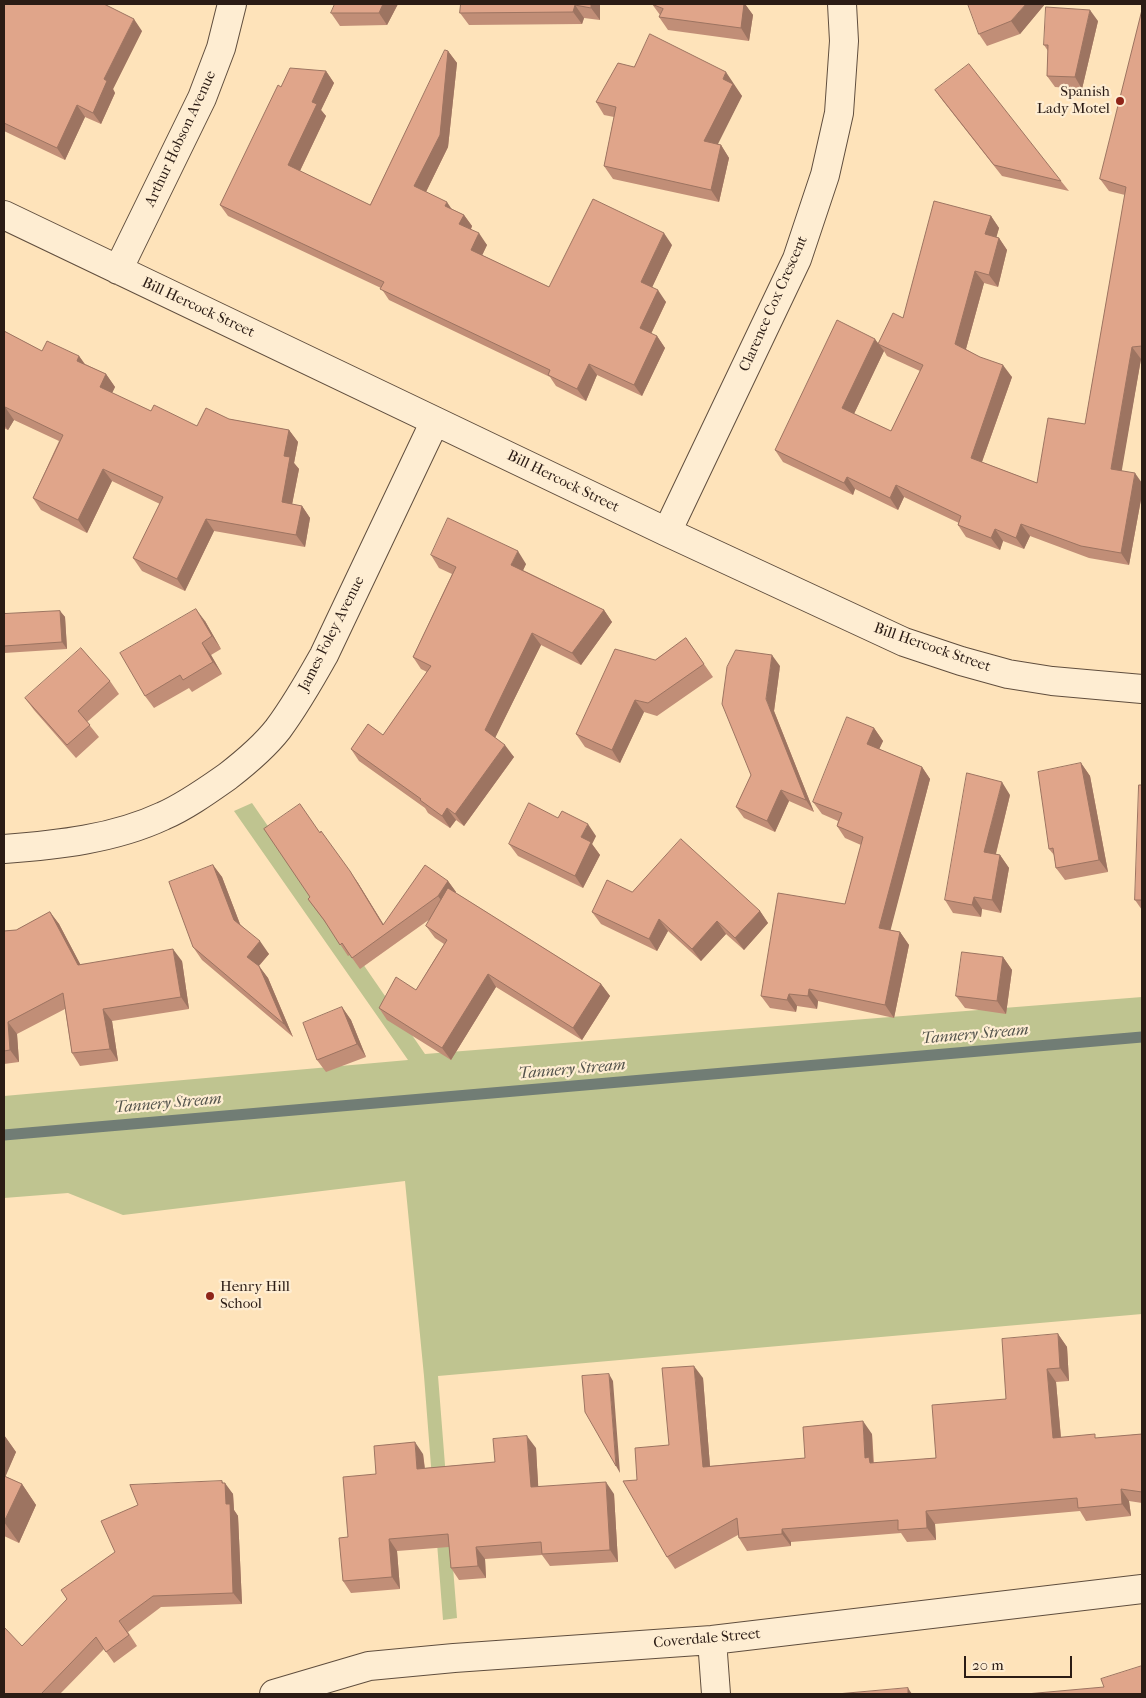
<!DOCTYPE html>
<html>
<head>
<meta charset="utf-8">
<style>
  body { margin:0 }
  #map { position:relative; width:1146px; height:1698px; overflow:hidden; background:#fee3ba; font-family:"IM FELL French Canon",serif }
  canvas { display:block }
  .frame { position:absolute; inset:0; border:5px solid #2b1c15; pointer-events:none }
  .scale { position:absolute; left:964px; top:1656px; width:108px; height:22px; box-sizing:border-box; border:2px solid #2b1c15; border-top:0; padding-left:6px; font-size:15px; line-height:18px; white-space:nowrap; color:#2b1c15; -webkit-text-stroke:4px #feedd2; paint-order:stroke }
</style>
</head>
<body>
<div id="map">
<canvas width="1146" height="1698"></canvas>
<div class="frame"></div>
<div class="scale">20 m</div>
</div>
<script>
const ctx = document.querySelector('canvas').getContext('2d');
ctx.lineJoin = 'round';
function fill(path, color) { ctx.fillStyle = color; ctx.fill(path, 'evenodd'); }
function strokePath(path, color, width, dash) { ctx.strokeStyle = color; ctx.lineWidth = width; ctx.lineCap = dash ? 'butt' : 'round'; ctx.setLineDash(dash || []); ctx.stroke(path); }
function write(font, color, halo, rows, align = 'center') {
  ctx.font = font + ' "IM FELL French Canon",serif'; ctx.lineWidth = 4.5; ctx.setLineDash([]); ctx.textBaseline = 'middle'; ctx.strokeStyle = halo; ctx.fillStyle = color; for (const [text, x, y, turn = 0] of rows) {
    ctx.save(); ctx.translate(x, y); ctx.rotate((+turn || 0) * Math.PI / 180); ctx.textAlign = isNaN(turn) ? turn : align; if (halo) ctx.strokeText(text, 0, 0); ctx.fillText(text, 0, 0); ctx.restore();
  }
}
const green = new Path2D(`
  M252,803L425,1054L1142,997V1314L438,1376L457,1618L443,1620L424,1376L405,1181L123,1215L68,1193L4,1198V1096L408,1060L234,811Z`);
const stream = new Path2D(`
  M4,1135L1142,1037`);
const minor = new Path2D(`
  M4,215L667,532L904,642L961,661L1008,674L1052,681L1142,689
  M118,270L202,98L221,48L232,4
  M667,532L797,259L825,175L839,113L844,41L842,4
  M4,849C57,845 114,839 163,816C186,806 208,790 228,776C246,762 264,747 278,729C295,706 310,680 324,655L435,421
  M712,1640L716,1694
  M274,1694L369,1666L454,1658L712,1640L1142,1589`);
const wall = new Path2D(`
  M4,4L142,31L113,89L115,93L101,124L85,117L65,160L4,131Z
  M398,4L387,25L340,26L331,13Z
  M461,4H600V20L584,18L582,24L469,25L460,13Z
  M652,4H745L753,15L749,41L668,30L659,17L660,15Z
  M1045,4L1020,34L987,46L979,34Z
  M1142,10V359H1141L1121,471L1142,483V494L1129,565L1089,558L1030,536L1024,549L1003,541L1000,550L966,537L958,525L959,523L904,497L898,510L855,489L853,495L783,462L775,450L903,318L991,216L999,228L996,237L999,238L1007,250L998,287L984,283L966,349L1012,377L982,462L1037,483L1085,424L1125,195L1109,191L1100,179ZM884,351L887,356L920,371L891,431L854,414Z
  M1098,21L1082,89L1055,87L1047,76L1048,51L1044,45Z
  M448,51L457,63L448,147L426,192L452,209L464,215L472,226L471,229L487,245L482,255L549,287L672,245L652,287L666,302L651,334L657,336L665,348L642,396L597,375L586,401L556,386L550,377L389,300L381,288L228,216L220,205L281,87L326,71L334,83L321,110L326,116L300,171L370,205Z
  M634,67L735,85L734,86L742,96L717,144L721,145L729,158L719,202L613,179L604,166L614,117L604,115L596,102Z
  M935,90L1061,181L1069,191L1002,176L943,101Z
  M4,331L42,351L79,356L85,364L106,374L115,387L112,393L151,411L197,426L229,419L289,430L298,442L294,463L299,469L292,504L302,506L310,518L305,547L214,531L185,591L142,571L133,558L160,504L112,481L87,533L41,510L33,498L59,441L14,420L8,430L4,428Z
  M431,555L526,564L523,570L604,610L612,622L581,665L541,645L495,738L514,757L464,826L456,820L450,828L428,813L425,808L359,761L351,749L383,735L427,672L421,669L413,657L452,574L439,568Z
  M4,611L6,614L60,611L65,617L67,649L4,653Z
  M205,621L221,649L211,655L222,674L192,692L189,688L154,708L145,696Z
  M686,638L713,677L657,716L644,712L620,763L585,747L576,734L655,660Z
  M780,666L774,711L814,812L789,801L775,832L744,818L736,807L751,775Z
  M110,681L119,694L87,722L99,737L76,758L34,710L25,698Z
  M874,728L883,741L879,749L922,767L930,779L890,930L900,932L909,945L894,1018L818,1001L817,1009L797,1006L796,1012L770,1008L761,996L845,904L861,845L845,838L837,826L838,821L822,814L813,802Z
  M1081,763L1090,776L1108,872L1065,880L1056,868L1054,855L1049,849Z
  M1142,785V910L1135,900Z
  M1010,795L996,854L1000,855L1009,868L1001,913L982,909L981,917L953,913L945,900Z
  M320,833L358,883L384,925L448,881L456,892V893L601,984L610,996L582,1040L496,987L451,1060L387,1020L379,1008L416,990L444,944L435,938L426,926L430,919L360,969L350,955L348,956L328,926L308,899L310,897Z
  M596,836L592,844L600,855L583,888L518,856L509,844Z
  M213,865L222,877L240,924L269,954L259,966L268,978L293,1037L202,960L193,947Z
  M632,892L760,911L768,923L744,950L726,934L701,961L668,931L657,951L601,924L592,912Z
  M50,912L59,924L80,964L182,961L189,1009L112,1021L118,1061L80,1066L72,1053L65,1009L17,1034L19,1062L4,1064V931L16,930Z
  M1003,957L1012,970L1006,1014L965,1008L956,996Z
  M342,1007L351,1020L366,1057L326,1072L317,1060Z
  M1058,1334L1067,1347L1069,1381L1056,1382L1061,1437L1098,1438L1142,1434V1503L1129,1501L1131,1516L1086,1521L1080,1511L935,1524L936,1540L907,1542L901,1533L791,1542V1546L747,1551L739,1538L738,1535L675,1569L667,1557L637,1480L669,1445L703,1378L710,1466L805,1458L872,1434L874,1463L936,1458L1006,1399Z
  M4,1435L16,1452L5,1476L22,1484L36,1505L19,1543L4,1536Z
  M536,1448L538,1486L614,1494L618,1562L550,1566L542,1555L485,1559L486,1578L459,1580L451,1568L449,1547L397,1551L400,1589L351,1593L343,1581L348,1537L376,1474L423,1454L425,1468L495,1462Z
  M223,1483L233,1494L234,1510L238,1516L242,1604L161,1607L128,1632L137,1646L114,1663L104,1649L60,1694H4L22,1646Z`);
const shadedWall = new Path2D(`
  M383,4H398L387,25L379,13Z
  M591,4H600V20L591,8Z
  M737,4H745L753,15L749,41L741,28Z
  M1026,4H1045L1020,34L1011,21Z
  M575,5L584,18L582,24L573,12Z
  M1090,10L1098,21L1082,89L1075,77Z
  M134,19L142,31L113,89L115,93L101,124L93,113L104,79Z
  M448,51L457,63L448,147L423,198L414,186Z
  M326,71L334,83L321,110L326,116L297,177L288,165L312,102Z
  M726,72L742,96L713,154L704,141L723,79Z
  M77,105L85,117L65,160L57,148Z
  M721,145L729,158L719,202L711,190Z
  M447,202L455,214L445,206Z
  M464,215L472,226L468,236L459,224Z
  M991,216L999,228L994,246L985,234Z
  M479,233L487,245L479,262L471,250Z
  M664,233L672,245L649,294L641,282Z
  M999,238L1007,250L998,287L989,275Z
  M975,271L984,283L964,356L955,344Z
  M658,290L666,302L648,340L640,328Z
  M657,336L665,348L642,396L634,385Z
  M875,339L884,351L851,420L842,408Z
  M1132,347L1141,359L1120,481L1111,469Z
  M79,356L88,369L77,361Z
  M589,364L597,375L586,401L577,389Z
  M1003,365L1012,377L979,470L971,458Z
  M106,374L115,387L109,399L100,387Z
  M5,407L14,420L8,430L4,425V410Z
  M289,430L298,442L294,463L299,469L290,515L282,502L284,456Z
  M103,469L112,481L87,533L78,520Z
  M1135,473L1142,483V494L1129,565L1121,553Z
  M847,477L855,489L853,495L844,483Z
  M896,485L904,497L898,510L890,498Z
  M302,506L310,518L305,547L296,535Z
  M206,519L214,531L185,591L177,579Z
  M1021,524L1030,536L1024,549L1016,538Z
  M995,529L1003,541L1000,550L991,538Z
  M518,551L526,564L520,577L511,565Z
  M196,609L205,621L221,649L212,636Z
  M604,610L612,622L581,665L572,653Z
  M60,611L65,617L67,649L62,642Z
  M532,633L541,645L493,742L485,730Z
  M202,643L211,655L222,674L213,662Z
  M772,655L780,666L774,711L814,812L806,800L766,699Z
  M635,700L644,712L620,763L612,750Z
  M874,728L883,741L876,756L867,744Z
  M505,745L514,757L464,826L455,814Z
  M1081,763L1090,776L1108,872L1099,860Z
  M922,767L930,779L888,940L879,928Z
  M1002,782L1010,795L993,865L984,852Z
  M781,790L789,801L775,832L767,821Z
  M447,808L456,820L450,828L442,816Z
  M588,824L596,836L592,844L600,855L583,888L575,876L581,837Z
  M1000,855L1009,868L1001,913L992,900Z
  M213,865L222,877L243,932L234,920Z
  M350,871L358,883L388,932L383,925Z
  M448,881L456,892L446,907L438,896Z
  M974,897L982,909L981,917L972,905Z
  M760,911L768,923L744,950L735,938Z
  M50,912L59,924L87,977L78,965Z
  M659,919L668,931L657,951L649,939Z
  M717,921L726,934L701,961L692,949Z
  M900,932L909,945L894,1018L885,1005Z
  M260,941L269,954L256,969L247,957Z
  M173,949L182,961L189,1009L181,997Z
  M1003,957L1012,970L1006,1014L997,1001Z
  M259,966L268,978L293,1037L284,1024Z
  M488,974L496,987L451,1060L442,1048Z
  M601,984L610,996L582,1040L573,1028Z
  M809,989L818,1001L817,1009L808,996Z
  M789,994L797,1006L796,1012L787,1000Z
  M342,1007L351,1020L366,1057L357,1044Z
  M103,1009L112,1021L118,1061L110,1049Z
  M8,1022L17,1034L19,1062L10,1050Z
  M1058,1334L1067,1347L1069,1381L1060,1368Z
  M694,1366L703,1378L711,1479L703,1467Z
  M1047,1369L1056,1382L1062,1451L1053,1438Z
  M609,1374L613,1381L620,1473L616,1466Z
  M863,1421L872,1434L873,1462L878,1470L879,1476L865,1458Z
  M4,1435L16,1452L4,1480Z
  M527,1436L536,1448L539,1499L531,1487Z
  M415,1442L423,1454L426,1481L417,1469Z
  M222,1481L225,1486V1483L233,1494L234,1510L238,1516L242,1604L233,1593L226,1504Z
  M606,1482L614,1494L618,1562L610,1550Z
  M22,1484L36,1505L19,1543L4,1522Z
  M1121,1489L1129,1501L1131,1516L1122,1504Z
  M926,1511L935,1524L936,1540L927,1528Z
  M782,1529L791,1542V1546L782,1534Z
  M389,1539L397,1551L400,1589L392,1577Z
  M476,1547L485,1559L486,1578L478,1566Z
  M908,1688L912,1694H908Z`);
const building = new Path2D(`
  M4,4H104L134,19L104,79L107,81L93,113L77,105L57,148L4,123Z
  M335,4H383L379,13H331Z
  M461,4H591V8L575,5L573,12L460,13Z
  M652,4H744L741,28L659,17L663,9Z
  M968,4H1026L1011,21L979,34Z
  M1046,7L1090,10L1075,77L1047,76L1048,45H1044Z
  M1142,10V346L1132,347L1111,469L1135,473L1121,553L1081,546L1021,524L1016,538L995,529L991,538L958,525L961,516L896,485L890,498L847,477L844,483L775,450L837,320L875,339L842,408L891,431L923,365L878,344L893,313L903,318L934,201L991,216L985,234L999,238L989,275L975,271L955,344L980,357L1003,365L971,458L1037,483L1048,418L1085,424L1126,187L1100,179Z
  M650,34L726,72L723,79L733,84L704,141L721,145L711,190L604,166L616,107L596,102L618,63L634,67Z
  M445,50L448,51L440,135L414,186L447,202L445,206L464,215L459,224L479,233L471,250L549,287L593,199L664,233L641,282L658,290L640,328L657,336L634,385L589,364L577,389L548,375L550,370L380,289L384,282L220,205L278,85L281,87L290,68L326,71L312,102L317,104L288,165L370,205Z
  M969,64L1061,181L994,165L935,90Z
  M4,331L42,351L47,341L79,356L77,361L106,374L100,387L151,411L154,405L197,426L206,408L229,419L289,430L284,456L290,457L282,502L302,506L296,535L206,519L177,579L133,558L163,497L103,469L78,520L33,498L63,435L5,407L4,410Z
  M448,518L518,551L511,565L604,610L572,653L532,633L485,730L505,745L455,814L447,808L442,816L420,800L421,799L351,749L368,724L383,735L431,666L413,657L456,567L431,555Z
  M196,609L212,636L202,643L213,662L183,680L180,675L145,696L120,653Z
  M60,611L62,642L4,646V614Z
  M686,638L704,664L648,703L635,700L612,750L576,734L615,649L655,660Z
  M81,648L110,681L78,711L90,725L67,745L25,698Z
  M736,650L772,655L766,699L806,800L781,790L767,821L736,807L751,775L722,704L727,667Z
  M847,717L874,728L867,744L922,767L879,928L900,932L885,1005L809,989L808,996L789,994L787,1000L761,996L778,893L845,904L863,837L837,826L842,813L813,802Z
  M1081,763L1099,860L1056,868L1053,848L1049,849L1038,772Z
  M967,773L1002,782L984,852L1000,855L992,900L974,897L972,905L945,900Z
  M1139,785H1142V900H1135Z
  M529,803L558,818L562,811L588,824L581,837L591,842L575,876L509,844Z
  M300,804L320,833L321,831L350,871L383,925L425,865L448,881L438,896L352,958L342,943L340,945L324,920L308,899L310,897L264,829Z
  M681,839L760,911L735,938L717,921L692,949L659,919L649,939L592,912L607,880L632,892Z
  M213,865L234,920L260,941L247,957L259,966L284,1024L193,947L169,882Z
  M448,888L601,984L573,1028L488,974L442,1048L379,1008L396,977L416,990L447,940L426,926Z
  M50,912L78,965L173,949L181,997L103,1009L110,1049L72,1053L63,993L8,1022L10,1050L4,1051V931L16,930Z
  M962,952L1003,957L997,1001L956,996Z
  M342,1007L357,1044L317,1060L303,1023Z
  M1058,1334L1060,1368L1047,1369L1053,1438L1095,1434V1438L1142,1434V1492L1121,1489L1122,1504L1078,1508L1077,1498L926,1511L927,1528L898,1530V1520L782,1529V1534L739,1538L737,1518L667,1557L623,1481L637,1480L635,1448L669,1445L662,1368L694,1366L703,1467L805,1458L803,1427L863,1421L865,1458L869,1457L870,1463L936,1458L932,1405L1006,1399L1002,1339Z
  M609,1374L616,1466L585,1412L582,1376Z
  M527,1436L531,1487L606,1482L610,1550L542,1554L541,1542L476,1547L478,1566L451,1568L448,1534L389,1539L392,1577L343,1581L339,1538L348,1537L343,1477L376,1474L374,1446L415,1442L417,1469L495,1462L493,1439Z
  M4,1476L22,1484L4,1522Z
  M222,1481V1483H225L226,1504H230L233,1593L153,1596L119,1621L129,1635L106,1652L96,1637L41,1694H4V1627L22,1646L67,1599L61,1590L115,1552L101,1521L138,1505L130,1485Z
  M1142,1666V1694H1026L1104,1687L1101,1679Z
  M908,1688V1694H837Z`);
const markers = [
  [1120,101,5,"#8f2418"],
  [210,1296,5,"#8f2418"]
];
const poiNames = [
  ["Spanish",1110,92],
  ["Lady Motel",1110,109],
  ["Henry Hill",220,1287,"left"],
  ["School",220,1304,"left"]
];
const streetNames = [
  ["Arthur Hobson Avenue",181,139,-65],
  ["Clarence Cox Crescent",774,304,-66],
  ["Bill Hercock Street",198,308,25],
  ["Bill Hercock Street",563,482,26],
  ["James Foley Avenue",332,634,-63],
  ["Bill Hercock Street",932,648,19],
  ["Coverdale Street",707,1639,-5]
];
const waterNames = [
  ["Tannery Stream",975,1035,-5],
  ["Tannery Stream",572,1070,-5],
  ["Tannery Stream",168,1104,-5]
];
fill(green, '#bfc490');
strokePath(stream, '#717d75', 11);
strokePath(minor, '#604e3e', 30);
strokePath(minor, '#feedd2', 28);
fill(wall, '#c18e77');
fill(shadedWall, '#9d7461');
fill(building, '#e0a58a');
strokePath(building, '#9d7461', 1);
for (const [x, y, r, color] of markers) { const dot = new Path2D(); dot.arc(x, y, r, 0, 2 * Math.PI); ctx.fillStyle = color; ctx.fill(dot); strokePath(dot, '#feedd2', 2); }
write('15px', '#2b1c15', '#feedd2', poiNames, 'right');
write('15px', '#2b1c15', '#feedd2', streetNames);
write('italic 16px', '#54544d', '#feedd2', waterNames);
</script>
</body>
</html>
